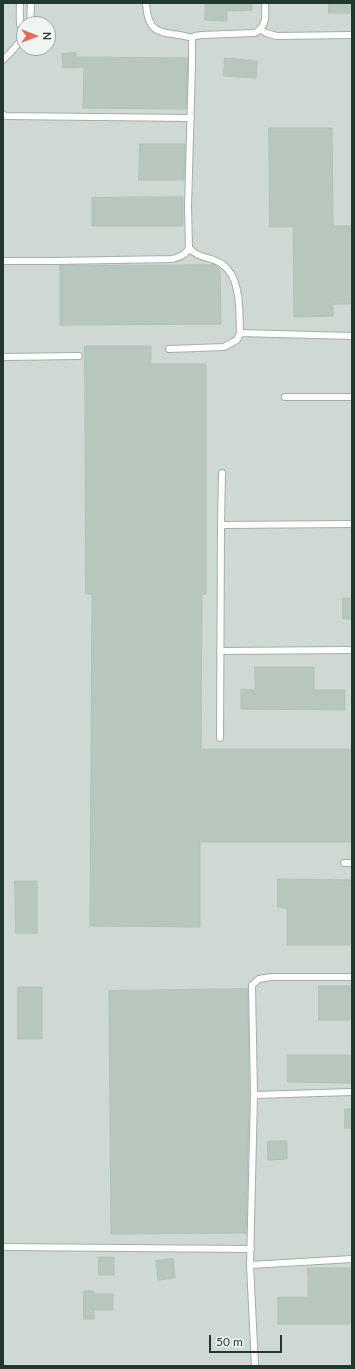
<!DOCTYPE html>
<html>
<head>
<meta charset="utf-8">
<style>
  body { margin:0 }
  #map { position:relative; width:355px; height:1369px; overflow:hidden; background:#dfe9e3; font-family:Lato,sans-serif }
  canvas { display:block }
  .frame { position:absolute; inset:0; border:4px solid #21382e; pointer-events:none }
  .north { position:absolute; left:16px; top:16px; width:40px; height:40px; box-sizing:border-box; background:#eff6f1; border:1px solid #9daaa3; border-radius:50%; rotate:90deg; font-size:11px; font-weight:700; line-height:16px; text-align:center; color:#21382e }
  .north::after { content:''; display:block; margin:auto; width:14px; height:18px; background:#eb695a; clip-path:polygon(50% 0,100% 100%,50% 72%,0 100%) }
  .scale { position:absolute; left:209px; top:1335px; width:73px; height:18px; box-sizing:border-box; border:2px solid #21382e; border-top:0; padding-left:5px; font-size:12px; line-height:14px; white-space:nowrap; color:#21382e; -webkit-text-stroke:3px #eff6f1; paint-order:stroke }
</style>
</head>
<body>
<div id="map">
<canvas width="355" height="1369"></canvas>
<div class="frame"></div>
<div class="north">N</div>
<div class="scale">50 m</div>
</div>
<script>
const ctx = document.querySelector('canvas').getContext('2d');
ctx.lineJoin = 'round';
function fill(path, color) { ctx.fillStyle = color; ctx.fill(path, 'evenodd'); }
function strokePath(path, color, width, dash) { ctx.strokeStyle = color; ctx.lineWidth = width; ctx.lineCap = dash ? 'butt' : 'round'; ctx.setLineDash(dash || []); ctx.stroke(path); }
const built = new Path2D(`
  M3,3H352V1366H3ZM24,24H48V48H24Z`);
const building = new Path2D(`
  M206,3H252V10L227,11V21L205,20Z
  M329,3H352V13H329Z
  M76,53V57L188,58L186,109L83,108L84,67L63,68L62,54Z
  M225,58L257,61L256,78L224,76Z
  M269,128H332L333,226H352V304H333V316L294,317L293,227H270Z
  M140,144H185L184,180H139Z
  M183,197V226H92V198Z
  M214,265L220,269L221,324L60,325V266Z
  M85,346H151V364H206V594H202L201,749H352V842H200V927L90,926L92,594H86Z
  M343,598H352V619H343Z
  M255,667H314V690H345V710L241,709V689L255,690Z
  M278,879L352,880V945H287V908L278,907Z
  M15,881H37V933H16Z
  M319,986H352V1020H319Z
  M18,987H42V1039H18Z
  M248,989L249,1103L246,1233L111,1234L109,991Z
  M288,1055H352V1083L288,1082Z
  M345,1109H352V1128H345Z
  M268,1141H287V1159L268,1160Z
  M99,1257H114V1275H99Z
  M173,1259L175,1278L158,1280L156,1261Z
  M308,1268H352V1324H278V1297H308Z
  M84,1291H93L94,1294H113V1310H94V1319H84Z`);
const service = new Path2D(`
  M20,3C20,15 18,26 24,36
  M146,3C148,40 166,30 192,38
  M265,3C265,16 268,25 255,33L202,35L195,36L192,38V64L188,207L189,248C200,260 211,256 222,264C242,278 239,312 240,333L352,336
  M30,24L31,3
  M261,30L266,33L277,36L352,35
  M3,60L11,52L24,37
  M3,114L5,116L191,118
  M3,261H54L172,259C179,257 186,255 189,248
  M169,349L224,347L237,340L240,333
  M3,357L79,356
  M285,397H352
  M221,525L352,524
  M220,651L352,650
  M220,738L221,525L222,473
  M344,863H352
  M254,1095L352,1092
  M3,1247L251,1249
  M250,1265L352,1259
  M255,1366L250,1265L254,1095L252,985L259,979L271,977H352`);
fill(built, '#cdd9d2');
fill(building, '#b7c7be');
strokePath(building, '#b1c2b9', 1);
strokePath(service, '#a2b0a9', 8);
strokePath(service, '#fff', 6);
</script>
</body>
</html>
